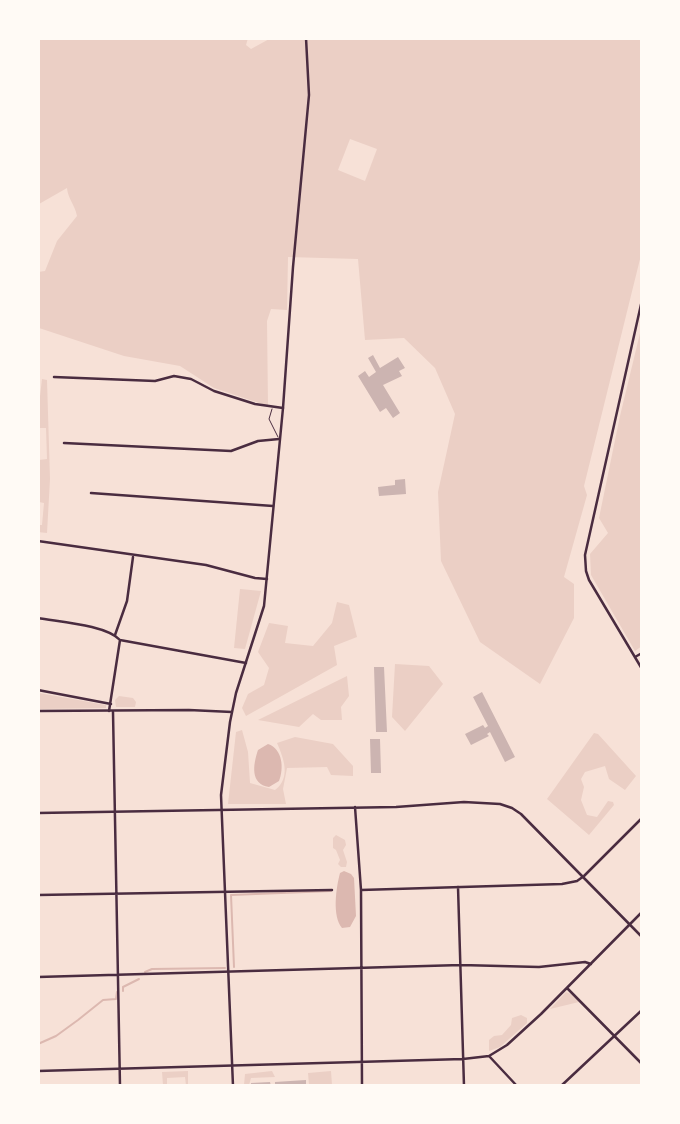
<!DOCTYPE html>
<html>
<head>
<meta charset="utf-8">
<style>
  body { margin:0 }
  #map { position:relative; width:680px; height:1124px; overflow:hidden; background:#f7e1d7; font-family:"Exo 2",sans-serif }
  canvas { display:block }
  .frame { position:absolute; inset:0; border:40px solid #fffaf5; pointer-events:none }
</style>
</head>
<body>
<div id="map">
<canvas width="680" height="1124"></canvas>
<div class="frame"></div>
</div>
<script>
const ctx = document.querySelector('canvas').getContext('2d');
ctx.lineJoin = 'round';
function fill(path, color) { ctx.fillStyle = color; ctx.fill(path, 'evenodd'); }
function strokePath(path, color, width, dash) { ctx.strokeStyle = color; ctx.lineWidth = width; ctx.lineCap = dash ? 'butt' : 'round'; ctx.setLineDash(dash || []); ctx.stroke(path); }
const green = new Path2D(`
  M248,38L246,45L251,49L271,38L641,39V255L584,486L587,495L564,577L574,584V618L540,684L480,642L441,561L438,492L455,414L435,368L404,338L365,340L358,259L288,257L287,310L271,309L267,321L268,406L214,388L180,366L124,356L39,328L38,272L45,271L57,241L77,216C75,205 68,199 67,188L39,204V39ZM350,139L377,149L365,181L338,170Z
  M641,329L642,646L635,651L591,575L590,554L608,533L599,518L620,416Z
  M42,379L47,380L50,479L47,533L38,532L39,525H42L44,503L39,502V460L47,459L46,428H39V405Z
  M240,589L261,591L245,649L234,648Z
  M337,602L349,605L357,637L334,646L337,665L246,716L242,708L248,694L264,685L269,668L258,652L269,623L288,626L285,643L313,646L332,623Z
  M395,664L429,666L443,684L405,731L392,717Z
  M347,676L349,696L341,707L342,720H321L313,714L299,727L258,720Z
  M39,693L106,705V708L39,709Z
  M119,696L133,698L136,702L135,707H116L115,700Z
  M242,730L248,752L250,783L275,790C291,778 284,759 277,743L295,737L333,744L353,766V776L331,775L327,767L287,768L283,789L286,804H228L236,732Z
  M594,733L598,734L636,776L625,790L609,779L605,766L585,772L581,779L584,787L581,800L587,815L597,817L608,801L613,802L614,805L589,835L547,799Z
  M336,835L345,840L346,845L343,850L347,862L346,867H341L338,864L340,860L336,850L333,848V838Z
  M566,992L571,994L579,1002L550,1009Z
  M521,1015L527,1018V1023L500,1047L489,1051V1040L494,1036L502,1035L511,1025L512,1018Z
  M188,1071V1085H186L185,1077L167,1078V1085H163L162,1072Z
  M272,1071L275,1077L251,1078L249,1085H244L245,1074Z
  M331,1071L332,1085H309L308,1073Z`);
const water = new Path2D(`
  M268,744C283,749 284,769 279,781L269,787C250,784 253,765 258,750Z
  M344,871L351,874L354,878L356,916L350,927L342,928C332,916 336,888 340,873Z`);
const stream = new Path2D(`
  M234,967L231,895L331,891
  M145,972L152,969L225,968
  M123,991V987L139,979
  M38,1044L56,1036L78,1020L103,1000L116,999L117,992`);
const building = new Path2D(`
  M373,355L380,368L398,357L405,368L399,371L402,376L383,385L400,413L393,418L386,408L380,412L358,376L365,371L369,377L376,372L368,358Z
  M405,479L406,494L379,496L378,487L395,485V480Z
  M374,667H384L387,732H376Z
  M482,692L515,757L505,762L490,732L487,734L489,736L471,745L465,734L483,725L485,728L488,726L473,697Z
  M370,739H380L381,773H371Z
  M306,1080V1086H275V1082Z
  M270,1082L271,1086H251V1083Z`);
const service = new Path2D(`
  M272,409L269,419L278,437`);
const minor = new Path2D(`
  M642,300L585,555L586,571L589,580L642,669
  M54,377L155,381L174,376L191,379L214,391L255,404L283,408L293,267L309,95L306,38
  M64,443L231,451L258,441L279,439
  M91,493L273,506
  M38,541L206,565L255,578L267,579
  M38,618C60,622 106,625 120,640L246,663
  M115,635L127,601L133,557
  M635,657L642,653
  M38,690L111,704
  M109,711L120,640
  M113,712L120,1086
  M355,807L361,890L362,1086
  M38,813L396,807L464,802L500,804L512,808L521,814L642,937
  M458,887L464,1086
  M361,890L562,884L577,881L584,876L642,818
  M38,895L332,890
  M38,977L461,965L539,967L585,962L591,964
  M567,988L642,1064
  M489,1056L517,1086
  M38,1071L463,1059L489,1056L507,1045L541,1014L642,912
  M561,1086L642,1010`);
const tertiary = new Path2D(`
  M38,711L189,710L232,712
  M233,1086L221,795L230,722L236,693L264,606L283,408`);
fill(green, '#ebcfc5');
fill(water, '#dcb8b0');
strokePath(stream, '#dcb8b0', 2);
fill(building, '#ccb4b1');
strokePath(service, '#4a2c40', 1);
strokePath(minor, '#4a2c40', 2.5);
strokePath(tertiary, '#4a2c40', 2.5);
</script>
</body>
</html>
